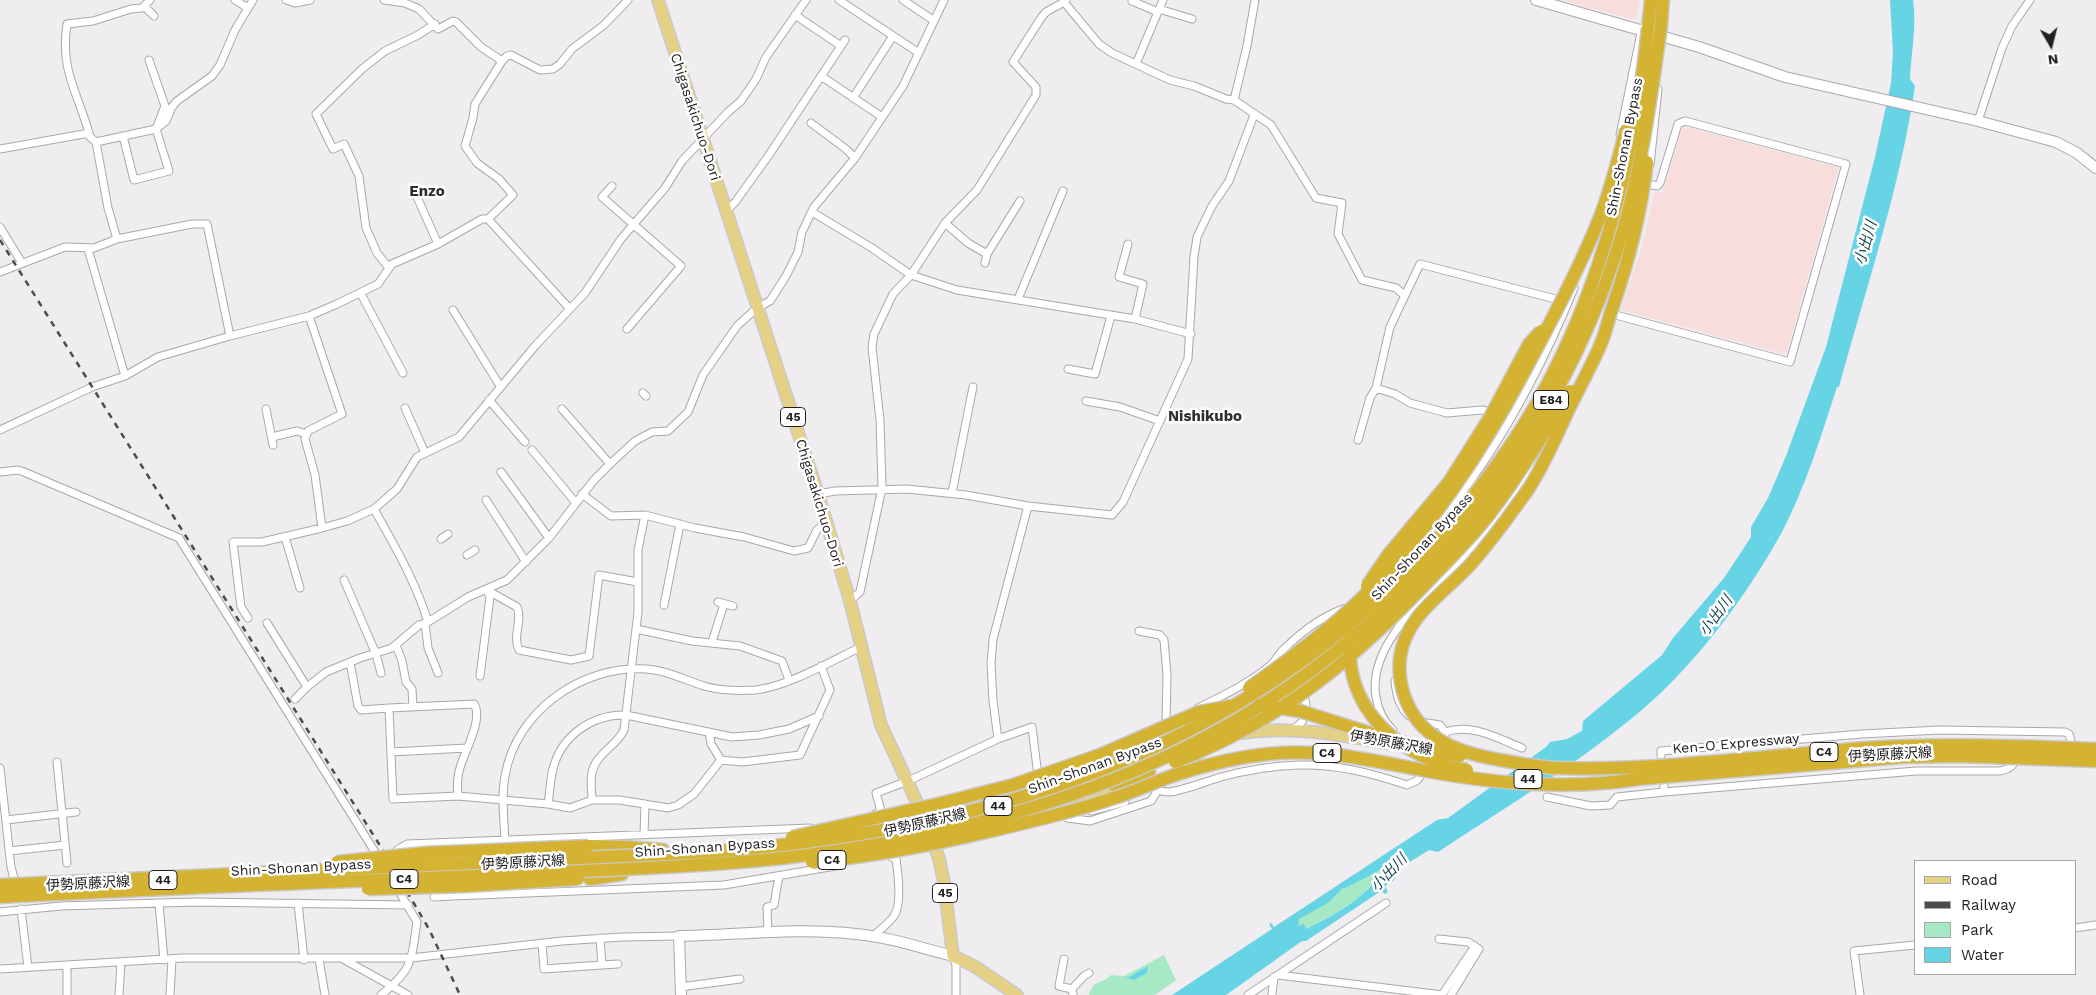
<!DOCTYPE html>
<html>
<head>
<meta charset="utf-8">
<style>
  body { margin:0 }
  #map { position:relative; width:2096px; height:995px; overflow:hidden; background:#f0edf1; font-family:"Work Sans",sans-serif }
  canvas { display:block }
  .legend { position:absolute; left:1914px; top:860px; width:162px; height:115px; box-sizing:border-box; background:#fff; border:1px solid #a7a6a7; margin:0; padding:6px 9px; list-style:none; font-size:15px; color:#222022 }
  .legend li { display:flex; align-items:center; gap:10px; height:25px }
  .legend b { width:25px; border:1px solid #a7a6a7 }
  .north { position:absolute; left:2026px; top:20px; width:50px; height:50px; -webkit-text-stroke:4px #fff; paint-order:stroke; rotate:172deg; font-size:14px; font-weight:700; line-height:20px; text-align:center; color:#222022 }
  .north::after { content:''; display:block; margin:auto; width:18px; height:22px; background:#222022; clip-path:polygon(50% 0,100% 100%,50% 72%,0 100%) }
</style>
</head>
<body>
<div id="map">
<canvas width="2096" height="995"></canvas>
<ul class="legend">
<li><b style="height:6px;background:#e5d185"></b>Road</li>
<li><b style="height:6px;background:#4d4b4d"></b>Railway</li>
<li><b style="height:14px;background:#a8e9c5"></b>Park</li>
<li><b style="height:14px;background:#67d4e6"></b>Water</li>
</ul>
<div class="north">N</div>
</div>
<script>
const ctx = document.querySelector('canvas').getContext('2d');
ctx.lineJoin = 'round';
function fill(path, color) { ctx.fillStyle = color; ctx.fill(path, 'evenodd'); }
function strokePath(path, color, width, dash) { ctx.strokeStyle = color; ctx.lineWidth = width; ctx.lineCap = dash ? 'butt' : 'round'; ctx.setLineDash(dash || []); ctx.stroke(path); }
function write(font, color, halo, rows, align = 'center') {
  ctx.font = font + ' "Work Sans","Noto Sans JP",sans-serif'; ctx.lineWidth = 5; ctx.setLineDash([]); ctx.textBaseline = 'middle'; ctx.strokeStyle = halo; ctx.fillStyle = color; for (const [text, x, y, turn = 0] of rows) {
    ctx.save(); ctx.translate(x, y); ctx.rotate((+turn || 0) * Math.PI / 180); ctx.textAlign = isNaN(turn) ? turn : align; if (halo) ctx.strokeText(text, 0, 0); ctx.fillText(text, 0, 0); ctx.restore();
  }
}
const education = new Path2D(`
  M1561,0H1639L1636,20Z
  M1686,127L1837,167L1838,170L1787,352L1784,354L1621,310L1644,240L1654,192L1662,193L1682,129Z`);
const green = new Path2D(`
  M1382,869L1383,870C1366,897 1334,916 1306,929L1297,927L1299,919L1342,889L1348,887Z
  M1164,955L1176,980L1155,995H1089C1093,979 1103,984 1111,975L1124,976Z`);
const water = new Path2D(`
  M1890,0H1913C1917,27 1911,53 1910,79L1915,86C1900,188 1866,288 1839,387H1837C1821,436 1806,486 1782,532C1745,599 1691,671 1631,719C1571,768 1503,809 1438,852L1429,850L1402,867L1393,881L1385,886L1388,892L1385,894L1381,891L1306,941H1302L1226,995H1172L1272,929L1269,924L1271,923L1274,927L1437,820L1448,818L1546,747L1550,742L1567,739L1582,731L1583,721L1662,655L1673,638L1724,578L1751,537V527L1768,498L1786,456L1826,347L1875,157L1891,83L1893,52ZM1382,869L1383,871C1366,897 1334,916 1306,929L1304,924L1298,926L1299,919L1328,903L1342,889L1348,887Z
  M1148,966L1147,973L1134,980L1124,977H1129Z`);
const street = new Path2D(`
  M235,0L248,8
  M286,0L295,3L310,0
  M384,0L405,3L419,9L438,29L453,21L456,22L481,47L502,61
  M839,0L919,53
  M903,0L933,20
  M1066,0L1064,2L1099,44L1112,53L1170,80L1194,86L1226,99L1234,100L1271,125L1316,198L1342,203L1338,234L1362,280L1396,288L1404,295
  M1132,1L1158,12
  M144,6L154,16
  M1159,9L1192,19
  M795,15L841,46
  M1136,64L1163,0
  M821,76L882,117
  M853,98L893,36
  M1234,100L1247,46L1255,0
  M1978,121L2002,48L2012,26L2030,0
  M811,123L846,149L855,158
  M89,133C77,91 60,70 67,24L93,21L131,9L142,8L150,0
  M1620,135L1642,28
  M123,136L134,180L169,171L156,129L165,106L149,60
  M96,142L156,129L166,121L172,107L177,101L212,76L220,65L235,30L253,0
  M0,149L89,133L90,137L96,142L108,208L117,239
  M1650,165L1658,89
  M612,186L602,197L681,266L627,329
  M417,197L438,244
  M726,212L736,201L769,155L845,40
  M812,212L872,248L911,275L957,290L1135,319L1191,334
  M488,219L570,309
  M945,223L968,243L987,254
  M0,227L22,263
  M1128,244L1119,277L1143,284L1135,319
  M88,249L125,376
  M985,263L987,254L1020,201
  M389,268L377,253L366,228L359,176L344,144L333,149L316,114L362,69L385,51L418,35L435,24
  M0,272L65,247L94,248L117,239L192,224H207L230,336
  M361,294L403,373
  M1018,299L1063,191
  M453,310L500,386
  M1612,314L1790,362L1846,164L1685,121L1678,124L1660,183L1657,186L1648,184
  M309,316L342,414L308,431L305,439L315,475L322,528
  M1068,369L1095,374L1111,316
  M1376,388L1395,394L1410,403L1447,413L1482,410L1495,413
  M643,393L646,396
  M489,400L525,442
  M1086,401L1120,407L1160,421
  M405,408L425,453
  M266,409L273,445
  M562,409L610,464
  M0,430L92,387L125,376L158,357L230,336L309,316L337,304L378,284L392,264L438,244L482,219H488L513,195L499,179L477,163L465,146L473,118L475,104L502,61L507,56L511,55L540,70L553,69L560,64L572,49L604,25L628,0
  M272,437L297,431L306,434
  M1358,440L1370,398L1376,388L1390,327L1420,264L1563,301
  M532,450L576,503
  M0,472L18,470L24,472L179,538L380,860
  M501,472L549,538
  M952,493L973,387
  M582,494L611,516L645,515L695,528L744,537L794,551L808,548L817,530L826,522
  M818,494L835,491L907,489L966,495L1028,506L1112,515L1123,502L1188,359L1194,257L1197,237L1212,206L1229,181L1254,115
  M486,500L526,562
  M374,509C394,545 416,582 428,622
  M285,537L300,588
  M441,539L448,534
  M1412,553C1432,529 1453,505 1472,479C1512,423 1548,353 1574,288
  M467,555L475,550
  M344,580L376,654L381,673
  M487,590L517,607C523,621 512,636 519,650L571,660L589,656L599,575L638,582
  M850,601L860,592L882,488L880,420L872,347L874,334L893,294L911,275L945,223L977,190L1036,95V87L1013,62L1041,18L1046,12L1064,2
  M718,602L733,606
  M664,605L680,524
  M248,618L241,607L233,542H262L322,528L347,521L374,509L397,489L417,457L459,437L535,346L585,293L621,239L665,188L682,161L728,112L741,101L756,79L766,57L806,0
  M267,623L307,687L326,672L360,658L392,648L419,625L428,622L468,597L507,580L549,538L594,480L610,464L635,441L652,432L668,431L688,412L703,375L737,326L757,308L770,301L786,276L798,252L802,232L814,207L855,158L903,86L944,0
  M425,623L428,648L438,673
  M636,629L692,641L740,646L782,661L789,680
  M1139,631L1160,635L1164,640L1167,675L1166,723
  M712,642L724,604
  M396,645L402,661L406,682L412,689L413,707
  M1317,658L1351,630
  M350,662L358,706L361,710L389,708L393,799L458,796L548,804L570,808L592,800H620L668,808L678,805L694,794L721,760L742,762L800,755L830,690L821,666
  M480,676L490,597L487,590
  M1395,681C1396,694 1399,707 1409,716
  M295,699L307,687
  M389,708L474,704C484,719 464,752 460,768C457,777 457,786 458,796
  M1198,708C1222,696 1250,683 1271,665C1275,661 1278,655 1283,650C1301,632 1325,614 1349,607
  M1421,722L1440,725L1445,732V738
  M1292,730C1308,721 1310,707 1301,691
  M1393,730C1383,721 1378,710 1376,697C1366,641 1438,586 1471,548C1495,520 1517,491 1539,461
  M709,732L711,744L721,760
  M1445,732C1472,723 1497,738 1522,748
  M998,739L993,701L991,663L993,639L1028,506
  M391,752L467,748
  M1661,755V751L1862,734L1939,730L2065,732L2069,734L2072,745
  M57,762L67,863
  M0,768L11,867L16,886
  M1148,785C1155,789 1162,792 1169,792C1182,791 1207,781 1221,777C1246,770 1273,766 1299,765C1337,764 1371,773 1407,785L1416,781L1420,777
  M1664,786V792L1916,771H2000C2009,769 2015,766 2016,756
  M1547,797L1591,806L1610,805L1617,797L1664,792
  M592,800C592,792 590,782 592,773C595,754 616,747 624,730L638,612V550L645,515
  M548,804C550,792 550,780 553,769C561,736 592,714 626,715L732,737L759,735L789,729L819,716
  M1091,811L1125,802L1124,800
  M875,814L881,811L876,793L908,781L998,739L1032,727L1038,776
  M1067,818L1090,821L1151,801L1158,790
  M6,820L76,812
  M644,835L645,804
  M505,840C504,819 501,797 505,776C516,711 582,665 646,669C666,670 685,680 704,686C721,691 739,691 756,690C789,686 831,661 861,647
  M397,850L407,844L810,828
  M9,851L65,845
  M452,885L453,896L724,885L841,865
  M434,897L453,896
  M159,903L164,960
  M298,903L304,960
  M21,909L28,967
  M0,912L61,906L194,902L408,905
  M2075,928L2096,925
  M768,933L767,907L774,905L779,876
  M873,936C880,930 889,923 894,916C902,905 898,873 896,859L890,856L889,852
  M1439,939L1468,942L1479,949L1451,995
  M542,943L544,969L602,965L600,938
  M953,956L956,965V995
  M319,959L325,995
  M343,959L408,995
  M1064,959L1059,986L1072,989
  M602,965L618,964
  M0,969L183,958H411L562,941L622,937L679,936
  M1278,975L1443,995
  M680,987L740,979
  M67,995V965
  M119,995L121,962
  M170,995L172,959
  M381,995C413,969 411,962 417,922L397,888
  M1073,995L1072,989L1084,976L1089,973
  M1248,995L1386,903
  M1272,995L1274,977
  M1442,995L1475,946
  M1860,995L1854,951L1915,945`);
const secondary = new Path2D(`
  M1536,0L1699,47L1785,77L1978,121L2056,142L2077,153L2096,168
  M681,995L679,936C738,935 798,927 856,934C889,937 921,948 953,956`);
const primary = new Path2D(`
  M658,0L818,494L850,601L881,725L927,824L939,859L944,882L953,956L974,966L1017,995
  M1241,733C1290,726 1338,734 1386,743
  M1141,757L1184,744
  M1066,802L1123,786`);
const highway = new Path2D(`
  M1661,26L1663,0
  M1648,28L1651,0
  M1529,765L1553,768
  M1114,785L1149,772
  M588,846L625,847L663,850
  M590,879L622,874`);
const rail = new Path2D(`
  M0,240L379,844L429,929L460,995`);
const highwayBridge = new Path2D(`
  M1367,586L1388,555L1449,482L1489,419L1529,344L1541,331
  M1351,635C1341,708 1401,759 1467,770
  M1249,688C1298,653 1347,617 1387,572C1451,501 1494,430 1538,346C1560,304 1582,262 1600,217C1611,189 1618,159 1626,130
  M1259,705L1300,711L1392,740L1460,756
  M1175,762C1284,719 1357,657 1436,573C1456,552 1477,532 1494,508C1522,471 1546,430 1570,391
  M1529,765C1485,757 1434,753 1410,709C1402,694 1398,675 1400,658C1405,616 1443,594 1469,566C1490,543 1509,516 1527,491C1543,467 1555,439 1567,413C1578,389 1592,366 1602,341C1606,331 1608,320 1612,309C1629,260 1641,213 1647,162
  M1553,768C1657,771 1762,756 1866,748C1943,743 2019,746 2096,749
  M792,837L942,803L1013,785L1100,755L1199,712L1231,706
  M337,862L425,853L588,846
  M812,862C872,857 932,845 991,831C1032,821 1073,812 1114,798C1137,791 1158,780 1181,773C1209,764 1238,757 1268,754C1322,748 1374,761 1427,771C1496,784 1568,790 1638,779L1903,757L1960,756L2096,761
  M0,885L709,852C983,831 1238,756 1429,548C1482,490 1529,426 1562,355C1611,252 1636,141 1648,28
  M368,889L465,886L578,879
  M0,897C166,888 332,882 497,875C593,870 688,868 783,858C928,841 1078,805 1208,736C1286,695 1357,639 1418,577C1513,481 1583,363 1622,234C1642,166 1651,96 1661,26`);
const shields = [
  [1551,400,35],
  [793,417,25],
  [1824,752,28],
  [1327,753,28],
  [1528,779,28],
  [998,806,28],
  [832,860,28],
  [404,879,28],
  [163,880,28],
  [945,893,25]
];
const shieldNames = [
  ["E84",1551,400],
  ["45",793,417],
  ["C4",1824,752],
  ["C4",1327,753],
  ["44",1528,779],
  ["44",998,806],
  ["C4",832,860],
  ["C4",404,879],
  ["44",163,880],
  ["45",945,893]
];
const streetNames = [
  ["Chigasakichuo-Dori",695,117,72],
  ["Shin-Shonan Bypass",1625,147,-79],
  ["Chigasakichuo-Dori",819,503,73],
  ["Shin-Shonan Bypass",1422,547,-47],
  ["伊勢原藤沢線",1391,743,10],
  ["Ken-O Expressway",1736,744,-5],
  ["伊勢原藤沢線",1890,755,-3],
  ["Shin-Shonan Bypass",1095,766,-20],
  ["伊勢原藤沢線",925,823,-13],
  ["Shin-Shonan Bypass",705,848,-4],
  ["伊勢原藤沢線",523,863,-3],
  ["Shin-Shonan Bypass",301,868,-3],
  ["伊勢原藤沢線",88,884,-3]
];
const neighbourhoodNames = [
  ["Enzo",427,192],
  ["Nishikubo",1205,417]
];
const waterNames = [
  ["小出川",1866,243,-74],
  ["小出川",1716,616,-54],
  ["小出川",1389,873,-46]
];
fill(education, '#f8dddd');
fill(green, '#a8e9c5');
fill(water, '#67d4e6');
strokePath(street, '#aaa7ab', 9);
strokePath(secondary, '#aaa7ab', 12);
strokePath(primary, '#cac9ca', 14);
strokePath(highway, '#cac9ca', 15);
strokePath(street, '#fff', 7);
strokePath(secondary, '#fff', 10);
strokePath(primary, '#e5d185', 11);
strokePath(highway, '#d4b333', 12);
strokePath(rail, '#4d4b4d', 2.5, [6, 6]);
strokePath(highwayBridge, '#cac9ca', 15, []);
strokePath(highwayBridge, '#d4b333', 12);
for (const [x, y, w] of shields) { const box = new Path2D(); box.roundRect(x - w / 2, y - 9.5, w, 19, 4); ctx.fillStyle = '#fff'; ctx.fill(box); strokePath(box, '#222022', 1); }
write('bold 12px', '#222022', null, shieldNames);
write('14px', '#222022', '#fff', streetNames);
write('bold 15px', '#312e31', '#fff', neighbourhoodNames);
write('italic 15px', '#1c4c54', '#fff', waterNames);
</script>
</body>
</html>
